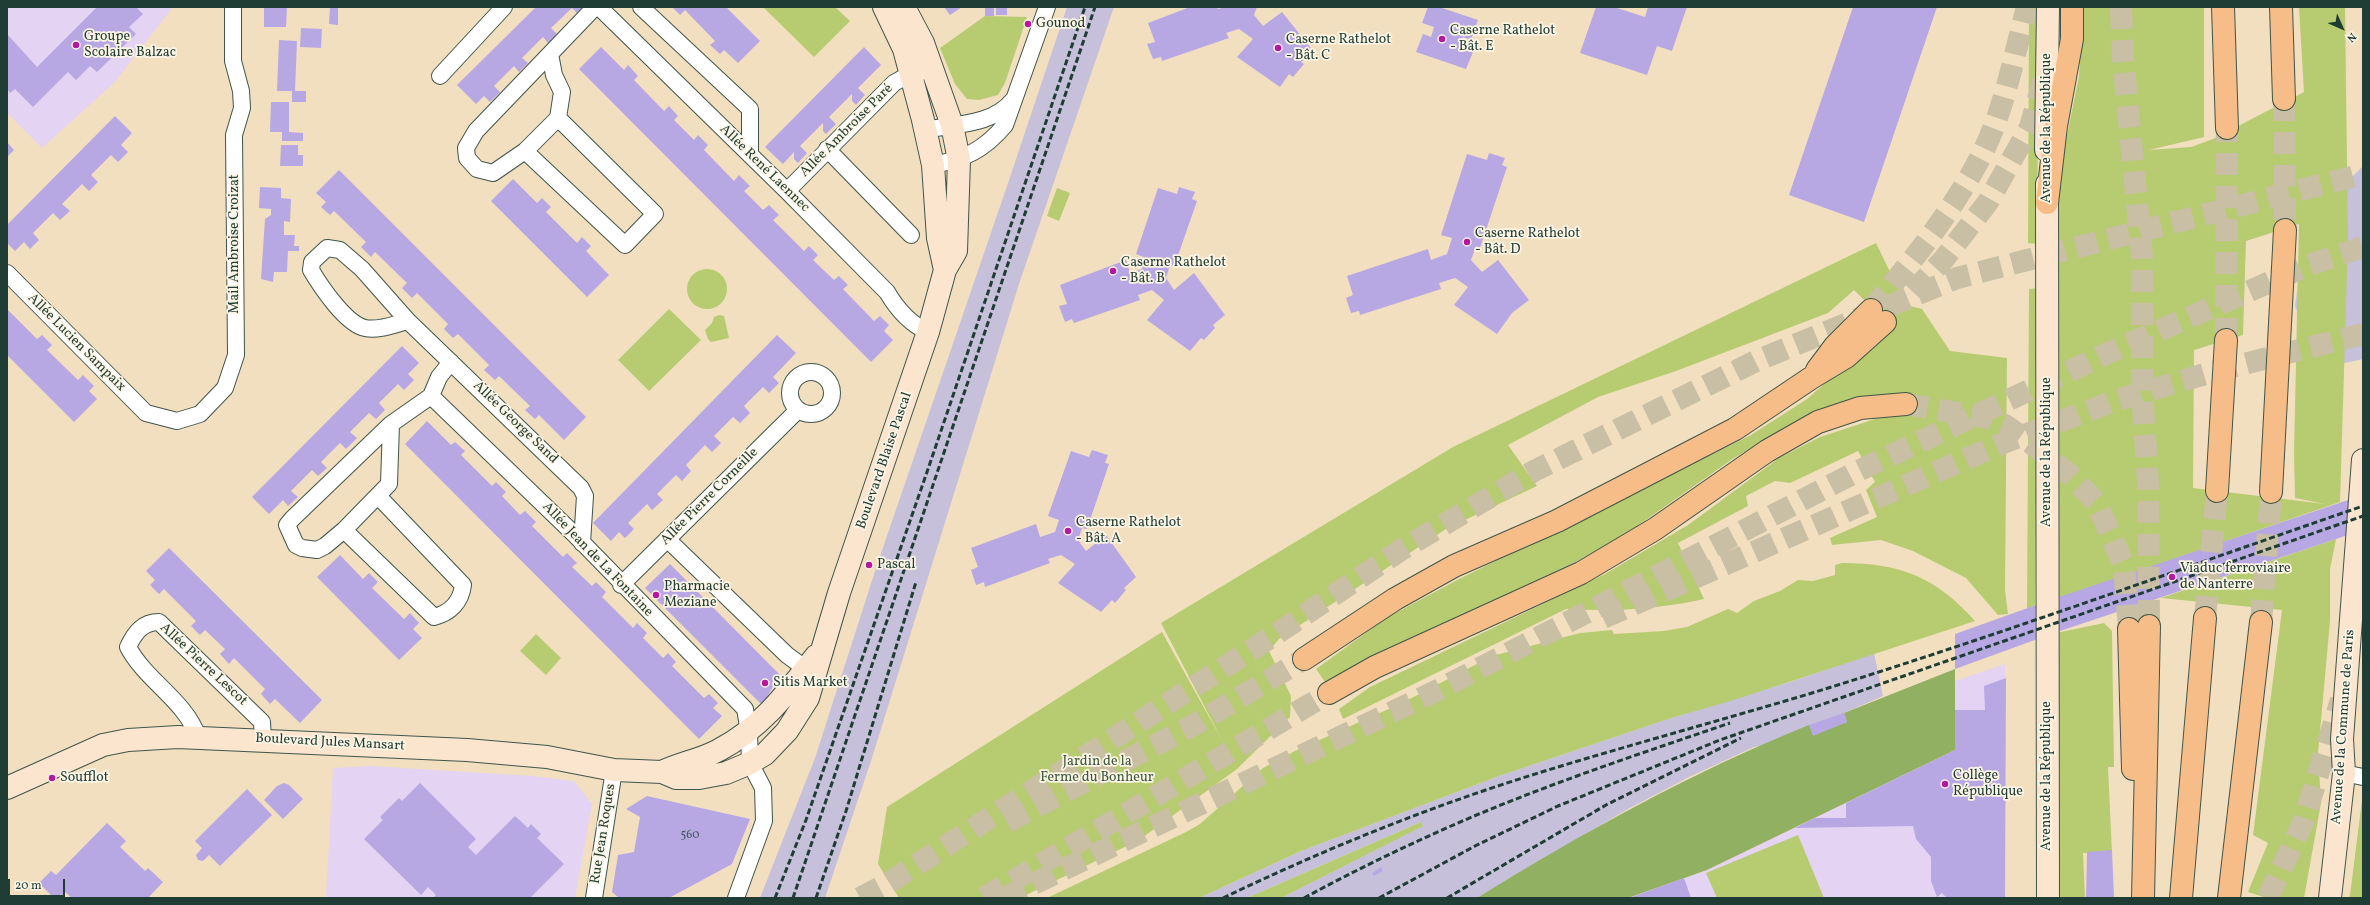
<!DOCTYPE html>
<html>
<head>
<meta charset="utf-8">
<style>
  body { margin:0 }
  #map { position:relative; width:2370px; height:905px; overflow:hidden; background:#f2dfc0; font-family:Vollkorn,serif }
  canvas { display:block }
  .frame { position:absolute; inset:0; border:8px solid #1f3d34; pointer-events:none }
  .north { position:absolute; left:2322px; top:8px; width:40px; height:40px; -webkit-text-stroke:3px #fcf5e5; paint-order:stroke; rotate:135deg; font-size:11px; font-weight:700; line-height:16px; text-align:center; color:#1f3d34 }
  .north::after { content:''; display:block; margin:auto; width:14px; height:18px; background:#1f3d34; clip-path:polygon(50% 0,100% 100%,50% 72%,0 100%) }
  .scale { position:absolute; left:8px; top:879px; width:57px; height:18px; box-sizing:border-box; border:2px solid #1f3d34; border-top:0; padding-left:5px; font-size:12px; line-height:14px; white-space:nowrap; color:#1f3d34; -webkit-text-stroke:3px #fcf5e5; paint-order:stroke }
</style>
</head>
<body>
<div id="map">
<canvas width="2370" height="905"></canvas>
<div class="frame"></div>
<div class="north">N</div>
<div class="scale">20 m</div>
</div>
<script>
const ctx = document.querySelector('canvas').getContext('2d');
ctx.lineJoin = 'round';
function fill(path, color) { ctx.fillStyle = color; ctx.fill(path, 'evenodd'); }
function strokePath(path, color, width, dash) { ctx.strokeStyle = color; ctx.lineWidth = width; ctx.lineCap = dash ? 'butt' : 'round'; ctx.setLineDash(dash || []); ctx.stroke(path); }
function write(font, color, halo, rows, align = 'center') {
  ctx.font = font + ' Vollkorn,serif'; ctx.lineWidth = 3.5; ctx.setLineDash([]); ctx.textBaseline = 'middle'; ctx.strokeStyle = halo; ctx.fillStyle = color; for (const [text, x, y, turn = 0] of rows) {
    ctx.save(); ctx.translate(x, y); ctx.rotate((+turn || 0) * Math.PI / 180); ctx.textAlign = isNaN(turn) ? turn : align; if (halo) ctx.strokeText(text, 0, 0); ctx.fillText(text, 0, 0); ctx.restore();
  }
}
const built = new Path2D(`
  M7,7H173L115,82L42,148L7,113Z
  M2005,664V898H1628L1707,870L1955,750V681Z
  M371,766L532,776L574,781L592,804L575,898H326L333,768Z`);
const industrial = new Path2D(`
  M1067,7H1114L1019,284L872,758L825,898H760L815,758L877,565L1006,189Z
  M2363,166V359L2318,369L2295,306L2307,222Z
  M1874,653L1883,696L1844,713L1847,722L1813,736L1754,747L1689,777L1628,809L1477,898H1281L1422,826L1421,822L1247,898H1199L1301,851L1499,776L1668,719L1793,681Z`);
const green = new Path2D(`
  M763,7H835L850,21L814,57Z
  M2029,7H2039L2037,244L2028,243Z
  M2079,7H2204V137L2149,150L2191,147L2213,139L2304,92L2299,7H2345L2348,241L2340,502L2057,599L2055,368L2059,175L2079,76L2081,44ZM2299,224L2294,453L2295,498L2325,504L2193,488L2194,350L2243,335L2246,241Z
  M985,16L1027,17L1005,83L998,95L979,100L967,99L955,84L940,48Z
  M1057,188L1070,193L1059,221L1047,216Z
  M1876,243L1906,305L1922,309L1950,351L2007,358L2005,590L2008,614L1998,615L1966,578L1913,551L1881,540L1832,545L1830,538L1877,517L1866,490L1875,482L1858,451L1790,483L1775,481L1746,496L1748,506L1678,543L1704,599C1659,609 1612,612 1566,609L1343,719L1339,709L1370,687L1605,574L1688,525L1779,458L1820,437L1878,418L1907,413L1858,400L1796,421L1731,460L1623,536L1493,607L1327,685L1316,669L1388,617L1459,579L1751,435L1807,399L1890,326L1854,290L1828,313L1676,371L1598,397L1508,445L1537,486L1446,529L1279,639L1269,651L1291,696L1290,717L1237,769L1139,840L1020,898H899L878,864L887,807L1162,632L1223,742L1161,623L1453,447Z
  M687 289a20 20 0 1 1 40 0a20 20 0 1 1-40 0Z
  M2038,288L2035,605L2027,609L2029,289Z
  M669,309L701,340L649,391L618,360Z
  M719,315L724,316L729,338L711,342L708,339L705,330L712,323L714,317Z
  M2336,539L2330,569V621L2318,754L2321,803L2304,898H2267L2248,892L2268,843L2253,835L2282,610L2161,598Z
  M1842,563C1900,563 1936,577 1975,621L1737,699L1668,719L1499,776L1301,851L1199,898H1047L1186,832L1200,824L1263,768L1295,751L1402,703L1492,656L1580,633L1612,630L1614,634L1664,631L1687,627L1728,609L1737,613L1754,601L1780,591L1798,580L1813,581L1835,575V565Z
  M2104,623L2112,631L2114,767H2108L2112,853H2083L2085,898H2057L2056,633Z
  M536,634L561,658L546,675L520,651Z
  M2362,800L2363,898H2349L2350,895Z
  M1421,822L1423,826L1281,898H1247Z
  M1798,835L1824,898H1717L1706,873Z`);
const forest = new Path2D(`
  M1955,669V750L1707,870L1628,898H1477C1584,832 1692,772 1809,725L1813,735L1847,722L1844,713Z`);
const building = new Path2D(`
  M97,7H136L143,14L129,27L136,34L97,72L90,66L76,80L68,72L33,107L15,89L10,93L7,89V34L37,67Z
  M264,7H287L286,27H264Z
  M330,7H338V25L329,24Z
  M536,7H583L577,13L572,8L551,28L557,34L548,43L543,37L522,58L528,63L519,72L514,66L494,86L500,92L490,102L484,96L476,104L457,85Z
  M672,7H726L760,41L738,63L724,50L720,54L710,45L715,41L685,10L680,15Z
  M944,7H962L950,15Z
  M985,7H994V16H985Z
  M1190,7H1217L1218,9L1226,7H1257L1254,15L1263,26L1282,12L1314,52L1301,62L1304,64L1293,77L1289,74L1280,87L1237,57L1253,39L1239,29L1226,33L1229,38L1162,61L1161,57L1153,59L1147,44L1155,42L1148,23Z
  M1428,7H1439L1478,20L1471,40L1463,37L1460,47L1473,52L1466,69L1416,52L1423,34L1431,37L1434,27L1422,23Z
  M1596,7H1614L1645,17L1648,7H1687L1672,51L1657,46L1647,75L1580,53Z
  M1853,7H1937L1864,222L1789,195Z
  M996,8H1007V15H996Z
  M301,28L322,29L321,48L300,47Z
  M279,40L297,41L295,91H306V102H292V91H277Z
  M601,47L624,70L628,65L638,76L634,80L664,111L669,106L678,116L674,120L694,140L698,135L708,145L704,150L734,181L739,175L750,186L744,191L763,210L769,205L779,215L773,220L804,251L809,246L818,255L813,260L834,280L839,276L848,285L843,289L874,321L880,316L889,325L884,331L893,340L871,362L579,69Z
  M864,47L881,65L858,88L865,95L856,105L852,101V94L829,117L836,124L826,134L823,131V123L800,146L807,153L798,163L794,159V152L783,164L765,147Z
  M271,102H289V132L303,133V141H282V132H270Z
  M115,116L132,133L121,145L128,152L118,162L111,155L91,175L98,182L89,191L82,184L62,204L70,211L60,220L53,213L33,233L39,240L30,249L24,242L15,251L7,243V225Z
  M7,142L14,150L7,157Z
  M281,145H298V155H303V166H280Z
  M1489,153L1505,158L1502,165L1507,167L1480,248L1476,246L1471,260L1482,272L1498,260L1529,300L1512,313L1497,334L1454,305L1468,287L1455,278L1439,283L1441,289L1360,315L1359,311L1351,313L1346,298L1353,295L1347,276L1428,249L1431,260L1447,254L1452,238L1441,235L1467,154L1487,160Z
  M339,170L586,417L564,440L539,415L535,419L525,410L530,406L499,376L495,380L484,370L489,365L458,334L453,338L444,329L448,324L417,293L412,298L402,288L407,283L375,252L371,257L361,247L366,242L334,211L330,215L321,207L326,202L316,193Z
  M513,179L537,203L542,198L551,207L546,212L577,243L582,237L591,246L586,251L609,275L587,297L491,201Z
  M260,187L281,188V198L291,199L290,222L284,221V235H295L294,246H299V251H288L287,272H274L273,282L261,279L265,219L271,215V209L259,208Z
  M1179,187L1195,192L1192,199L1197,201L1174,267L1170,265L1166,278L1174,290L1194,273L1225,315L1213,325L1215,328L1204,340L1201,338L1190,351L1147,320L1164,300L1152,290L1138,295L1140,300L1074,323L1072,319L1065,322L1059,306L1067,304L1060,285L1126,260L1130,273L1142,269L1146,258L1136,254L1158,188L1177,194Z
  M7,309L37,339L42,335L52,345L47,350L78,380L83,375L94,386L89,391L97,399L74,422L7,355Z
  M777,335L796,353L773,377L779,383L769,393L763,387L744,406L750,413L740,423L733,417L714,436L721,443L712,452L705,445L686,465L691,471L682,481L676,475L657,494L663,500L652,510L647,504L628,523L634,529L625,538L619,532L611,541L593,523Z
  M402,346L419,363L408,374L414,380L404,390L398,384L379,403L385,410L376,419L369,413L350,432L357,438L346,449L340,443L321,462L327,468L318,476L312,470L291,491L298,497L288,506L283,500L269,514L252,497Z
  M427,421L451,445L455,442L465,451L461,455L492,486L496,482L506,492L502,496L520,515L525,511L536,522L532,526L563,557L567,553L577,563L572,567L592,586L596,582L606,592L602,597L633,628L637,623L647,633L643,638L663,658L668,653L676,662L672,666L704,698L709,694L718,703L713,708L722,716L699,739L405,444Z
  M1092,450L1108,455L1105,463L1109,464L1087,529L1082,528L1078,540L1086,551L1106,535L1136,577L1124,588L1126,590L1115,603L1112,600L1101,612L1058,583L1075,564L1061,555L1048,559L1050,563L985,587L984,582L976,585L971,570L978,567L971,548L1036,524L1040,537L1055,532L1059,520L1048,516L1071,451L1089,457Z
  M2363,495V530L2054,633L1955,669V634L2053,599Z
  M169,548L322,700L300,723L275,699L270,704L261,694L265,689L234,658L229,664L220,654L225,649L205,630L200,635L191,626L196,621L164,589L159,594L150,585L155,580L146,571Z
  M340,555L363,579L369,573L378,582L372,588L404,619L410,613L419,623L413,629L422,638L399,660L317,577Z
  M670,564L780,675L762,705L645,588Z
  M2006,678L2005,898H1947L1942,893L1937,897L1931,881V857L1916,839L1913,826L1795,828L1815,818H1846V803L1955,750V710H1985L1984,686Z
  M1844,713L1847,722L1813,736L1809,725Z
  M284,783L289,785L303,799L283,819L264,800L277,786Z
  M420,783L476,839L468,847L476,855L515,816L528,828L531,824L541,834L537,838L564,864L530,898H433L436,895L428,887L421,895L364,839L383,820L380,817L399,798L402,801Z
  M247,789L272,815L220,866L209,855L203,861L198,860L196,855L202,848L195,841Z
  M647,796L750,819L732,864L669,898H619L612,892L618,855L634,852L640,817L626,809Z
  M107,823L126,841L120,847L145,871L148,868L163,882L148,898H72L65,892L59,898H54L39,883L51,871L56,875Z
  M2112,850L2114,898H2086L2087,852Z
  M1381,867L1383,871L1374,876L1372,873Z
  M1684,878L1691,898H1629Z`);
const highwayTunnel = new Path2D(`
  M2121,7L2123,57L2142,256V389L2148,482L2149,626
  M2284,99L2285,230
  M1913,292L1944,259L1988,202L2030,127L2065,7
  M1871,310C1913,260 1954,210 1983,152C2005,107 2014,55 2027,7
  M2226,340L2227,128
  M1906,404L1988,418L2005,425L2032,444L2069,474L2097,503L2124,566L2129,629
  M1603,618L1998,445L2114,401L2212,372L2363,334
  M2205,618L2217,491
  M2261,622L2271,492
  M1007,822L1192,726L1304,659
  M860,898L885,885L1276,634L1401,550L1534,471L1756,361L1957,278L2363,174
  M984,898L1329,693
  M1004,898L1432,693L1858,471L2108,353L2309,265L2363,247
  M2268,898L2304,820L2341,700`);
const street = new Path2D(`
  M599,7L787,191L887,292C897,309 910,324 928,332
  M641,7L750,109V155
  M550,54L554,75L562,92L558,118L525,151L493,173L477,169L467,158L466,148L476,131L595,7
  M440,76L504,7
  M925,130C955,124 993,125 1013,100
  M827,149L911,235
  M525,151L625,245L655,214L558,118
  M933,165C965,159 984,150 1005,125L1047,7
  M787,191L894,83L910,74L921,72
  M7,273L146,413L177,421L200,414L225,388L236,355L234,135L242,108L241,91L233,61V7
  M408,321L362,269L340,250L327,248L312,262L311,270C321,287 346,324 365,328C379,331 395,324 408,321L581,488L585,496L582,543
  M790 393a21 21 0 1 1 42 0a21 21 0 1 1-42 0Z
  M431,396L574,534L745,709L749,732L750,763L763,788L764,821L736,898
  M391,424L389,484L344,530L325,546L317,550L302,548L296,545L287,525L292,519L391,424L431,396L439,377L451,362
  M344,530L434,617C450,613 461,602 463,585L378,496
  M667,539L787,655L806,669L815,665
  M621,585L798,410
  M198,737C185,700 146,681 128,647C135,632 143,622 159,622L262,722L263,740
  M2344,773L2363,777
  M594,898L614,770`);
const secondary = new Path2D(`
  M884,7L904,49L923,120L933,165L938,238L945,270
  M2046,150L2048,7
  M2047,184L2048,898
  M662,772C680,763 701,760 719,750C761,728 787,693 816,656
  M7,788L103,745L128,740L178,737L467,750L547,757L614,770L662,772L676,778H699L726,773L750,763L765,754L787,731L808,698L839,593L928,332L945,270L956,251L959,160L952,125L923,43L904,7
  M2330,898L2344,773L2342,739L2363,460`);
const highway = new Path2D(`
  M2223,7L2227,128
  M2281,7L2284,99
  M2047,203L2056,126L2072,39V7
  M1817,370L1835,346L1871,310
  M2217,491L2226,340
  M2271,492L2285,230
  M2129,629L2133,769
  M1304,659L1395,599L1454,566L1557,521L1735,429L1811,378L1846,357L1885,322
  M1329,693L1375,667L1581,573L1655,529L1767,451L1818,422L1860,408L1906,404
  M2143,898L2149,626
  M2181,898L2205,618
  M2229,898L2261,622`);
const rail = new Path2D(`
  M775,898L806,820L926,475L1085,7
  M793,898L1095,7
  M816,898L846,811L916,582
  M1223,898C1323,850 1426,808 1532,775C1625,746 1719,721 1812,693C1997,636 2180,569 2363,506
  M1304,898C1352,872 1401,848 1451,826C1542,786 1636,755 1730,723
  M1379,898L1475,846L1558,806L1720,740L2363,516
  M1447,898L1606,805L1741,738`);
const markers = [
  [1028,24,4,"#b5179e"],
  [1442,39,4,"#b5179e"],
  [76,45,4,"#b5179e"],
  [1278,48,4,"#b5179e"],
  [1467,242,4,"#b5179e"],
  [1113,271,4,"#b5179e"],
  [1068,531,4,"#b5179e"],
  [869,565,4,"#b5179e"],
  [2172,577,4,"#b5179e"],
  [656,595,4,"#b5179e"],
  [765,683,4,"#b5179e"],
  [52,778,4,"#b5179e"],
  [1945,784,4,"#b5179e"]
];
const numberNames = [
  ["560",690,836]
];
const poiNames = [
  ["Gounod",1036,24],
  ["Caserne Rathelot",1450,31],
  ["- Bât. E",1450,47],
  ["Groupe",84,37],
  ["Scolaire Balzac",84,53],
  ["Caserne Rathelot",1286,40],
  ["- Bât. C",1286,56],
  ["Caserne Rathelot",1475,234],
  ["- Bât. D",1475,250],
  ["Caserne Rathelot",1121,263],
  ["- Bât. B",1121,279],
  ["Caserne Rathelot",1076,523],
  ["- Bât. A",1076,539],
  ["Pascal",877,565],
  ["Viaduc ferroviaire",2180,569],
  ["de Nanterre",2180,585],
  ["Pharmacie",664,587],
  ["Meziane",664,603],
  ["Sitis Market",773,683],
  ["Collège",1953,776],
  ["République",1953,792],
  ["Soufflot",60,778]
];
const streetNames = [
  ["Avenue de la République",2047,128,-90],
  ["Allée Ambroise Paré",847,131,-45],
  ["Allée René Laennec",764,169,44],
  ["Mail Ambroise Croizat",235,244,-90],
  ["Allée Lucien Sampaix",76,343,45],
  ["Allée George Sand",515,423,44],
  ["Avenue de la République",2047,452,-90],
  ["Boulevard Blaise Pascal",885,461,-71],
  ["Allée Pierre Corneille",710,497,-45],
  ["Allée Jean de La Fontaine",597,560,46],
  ["Allée Pierre Lescot",203,665,43],
  ["Avenue de la Commune de Paris",2344,727,-86],
  ["Boulevard Jules Mansart",330,743,3],
  ["Avenue de la République",2047,776,-90],
  ["Rue Jean Roques",604,834,-81]
];
const parkNames = [
  ["Jardin de la",1097,762],
  ["Ferme du Bonheur",1097,778]
];
fill(built, '#e4d3f2');
fill(industrial, '#c6c0da');
fill(green, '#b7cc70');
fill(forest, '#91b062');
fill(building, '#b7a8e4');
strokePath(highwayTunnel, '#c8bfa4', 22, [22, 11]);
strokePath(street, '#3f5549', 18);
strokePath(secondary, '#3f5549', 24);
strokePath(highway, '#3f5549', 24);
strokePath(street, '#fff', 16);
strokePath(secondary, '#fce5cf', 22);
strokePath(highway, '#f7bd88', 22);
strokePath(rail, '#1f3d34', 3, [6, 3]);
for (const [x, y, r, color] of markers) { const dot = new Path2D(); dot.arc(x, y, r, 0, 2 * Math.PI); ctx.fillStyle = color; ctx.fill(dot); strokePath(dot, '#fcf5e5', 1.5); }
write('12px', '#455860', null, numberNames);
write('14px', '#1f3d34', '#fcf5e5', poiNames, 'left');
write('14px', '#1f3d34', '#fcf5e5', streetNames);
write('14px', '#3d5a40', '#fcf5e5', parkNames);
</script>
</body>
</html>
